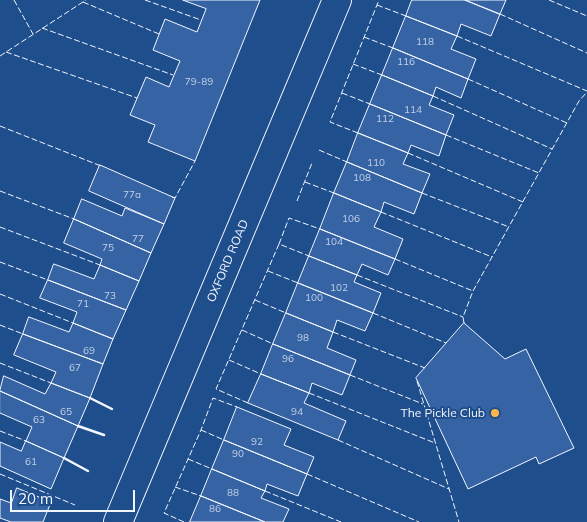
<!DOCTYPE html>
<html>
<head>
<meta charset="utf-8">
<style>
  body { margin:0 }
  #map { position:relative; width:587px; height:522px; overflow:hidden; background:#1f4e8c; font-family:Mulish,sans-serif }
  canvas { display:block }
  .scale { position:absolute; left:10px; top:490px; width:125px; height:22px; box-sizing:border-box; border:2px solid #f2f6ff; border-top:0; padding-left:6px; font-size:15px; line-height:18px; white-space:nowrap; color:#f2f6ff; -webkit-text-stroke:4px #1f4e8c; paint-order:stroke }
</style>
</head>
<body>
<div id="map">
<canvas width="587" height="522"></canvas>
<div class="scale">20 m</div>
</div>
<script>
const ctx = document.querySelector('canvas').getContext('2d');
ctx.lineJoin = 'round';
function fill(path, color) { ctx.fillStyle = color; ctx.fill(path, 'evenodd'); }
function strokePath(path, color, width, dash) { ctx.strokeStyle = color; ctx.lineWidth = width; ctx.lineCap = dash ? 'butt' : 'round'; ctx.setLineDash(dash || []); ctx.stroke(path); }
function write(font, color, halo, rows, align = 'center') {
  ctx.font = font + ' Mulish,sans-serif'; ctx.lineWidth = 4; ctx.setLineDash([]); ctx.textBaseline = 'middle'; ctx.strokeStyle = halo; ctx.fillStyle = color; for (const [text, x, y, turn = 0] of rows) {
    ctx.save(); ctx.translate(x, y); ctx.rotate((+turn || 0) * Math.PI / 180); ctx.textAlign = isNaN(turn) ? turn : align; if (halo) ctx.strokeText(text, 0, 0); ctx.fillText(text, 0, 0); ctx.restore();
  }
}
const building = new Path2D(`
  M183,0H260L195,161L148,142L155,125L130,115L146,77L169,87L180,61L153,50L165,19L197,32L206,9Z
  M412,0H465L500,14L491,36L461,24L457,36L406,16Z
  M465,0H506L500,14Z
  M406,16L457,36L451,49L476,59L468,79L393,48Z
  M393,48L468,79L461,98L436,87L433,96L382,75Z
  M382,75L433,96L429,105L454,115L446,135L370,104Z
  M370,104L446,135L439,156L411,145L408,153L358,133Z
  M358,133L408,153L403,164L430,174L422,193L347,162Z
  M347,162L422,193L414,214L384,202L381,212L334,193Z
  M100,165L175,198L164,224L89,191Z
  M334,193L381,212L374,227L403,239L395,259L320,229Z
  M82,199L122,216L125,208L164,224L151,253L74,219Z
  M74,219L151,253L139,281L100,265L102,259L64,243Z
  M320,229L395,259L388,275L362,264L357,275L309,256Z
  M309,256L357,275L354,282L381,293L373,313L298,283Z
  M54,264L94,279L100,265L139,281L126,310L48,280Z
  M48,280L126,310L113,339L73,323L77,312L40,298Z
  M298,283L373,313L365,331L337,320L333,332L286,313Z
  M286,313L333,332L327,348L356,360L350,375L273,344Z
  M29,317L69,332L73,323L113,339L103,364L23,334Z
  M464,323L505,359L526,349L574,448L539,464L536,457L468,489L416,378Z
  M23,334L103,364L90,398L51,383L56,372L14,355Z
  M273,344L350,375L342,395L312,383L309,393L261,374Z
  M261,374L309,393L304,403L346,421L338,440L248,403Z
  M4,376L45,394L51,383L90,398L78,426L0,391Z
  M0,391L78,426L64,458L26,441L32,427L0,413Z
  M237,407L291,429L284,445L314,457L307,474L224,440Z
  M224,440L307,474L298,496L267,484L265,491L212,469Z
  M26,441L64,458L51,489L0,466V442L21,451Z
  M212,469L265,491L261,498L289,509L283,522H265L201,496Z
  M17,488L51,502L43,522H11L0,518V499L11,503Z
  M201,496L265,522H190Z`);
const minor = new Path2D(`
  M118,522L337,0`);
const fence = new Path2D(`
  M14,0L33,34
  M145,0L201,20
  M549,0L587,16
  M83,2L159,34
  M377,5L406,16
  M500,14L587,53
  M42,28L173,75
  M457,36L587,91
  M364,37L393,48
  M6,52L137,98
  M0,56L86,0
  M353,64L382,75
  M468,79L567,123
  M342,93L370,104
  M433,96L552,149
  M0,126L101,166
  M358,133L330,122L379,0
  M446,135L539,173
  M319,150L347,162
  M408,153L523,202
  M305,182L334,193
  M0,191L74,219
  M422,193L509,227
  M172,197L175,198L195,161
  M297,201L312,163
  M381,212L492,257
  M0,227L100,265
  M279,244L289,218L320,229
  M395,259L473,291
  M0,262L48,280
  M268,271L298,283
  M357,275L463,317
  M0,294L73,323
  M255,300L286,313
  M373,313L446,343
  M464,323L463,317L473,291L579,101L587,92
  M0,325L23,334
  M242,330L273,344
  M333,332L425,368
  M229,360L261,374
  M0,363L51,383
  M350,375L423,404
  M417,381L459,522
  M309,393L435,443
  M248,403L216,389L279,244L309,256
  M201,430L224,440
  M0,431L26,441
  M338,440L449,489
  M188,459L212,469
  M0,474L75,505
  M307,474L419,522
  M175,487L201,496
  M265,491L341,522
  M184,522L164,513L201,430L213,398L237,407`);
const wall = new Path2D(`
  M90,398L112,409
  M78,426L104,435
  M64,458L88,471`);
const markers = [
  [495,413,5,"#ffb74d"]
];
const numberNames = [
  ["118",425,42],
  ["116",406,62],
  ["79-89",199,82],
  ["114",413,110],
  ["112",385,119],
  ["110",376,163],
  ["108",362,178],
  ["77a",132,195],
  ["106",351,219],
  ["77",138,239],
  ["104",334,242],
  ["75",108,248],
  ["102",339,288],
  ["73",110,296],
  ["100",314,298],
  ["71",83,304],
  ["98",303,338],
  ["69",89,351],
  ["96",288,359],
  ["67",75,368],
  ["65",66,412],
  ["94",297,412],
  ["63",39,420],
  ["92",257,442],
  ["90",238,454],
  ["61",31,462],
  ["88",233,493],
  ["86",215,509]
];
const streetNames = [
  ["OXFORD ROAD",228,261,-67]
];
const poiNames = [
  ["The Pickle Club",485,413]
];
fill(building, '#3563a3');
strokePath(building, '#f2f6ff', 1);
strokePath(minor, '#f2f6ff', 30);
strokePath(minor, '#1f4e8c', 28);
strokePath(fence, '#f2f6ff', 1, [6, 2.5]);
strokePath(wall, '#f2f6ff', 2.5);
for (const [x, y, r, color] of markers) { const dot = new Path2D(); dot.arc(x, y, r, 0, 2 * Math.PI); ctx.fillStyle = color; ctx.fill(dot); strokePath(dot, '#1f4e8c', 2); }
write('10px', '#c3d1e8', null, numberNames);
write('12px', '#f2f6ff', '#1f4e8c', streetNames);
write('12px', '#f2f6ff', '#1f4e8c', poiNames, 'right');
</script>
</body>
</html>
